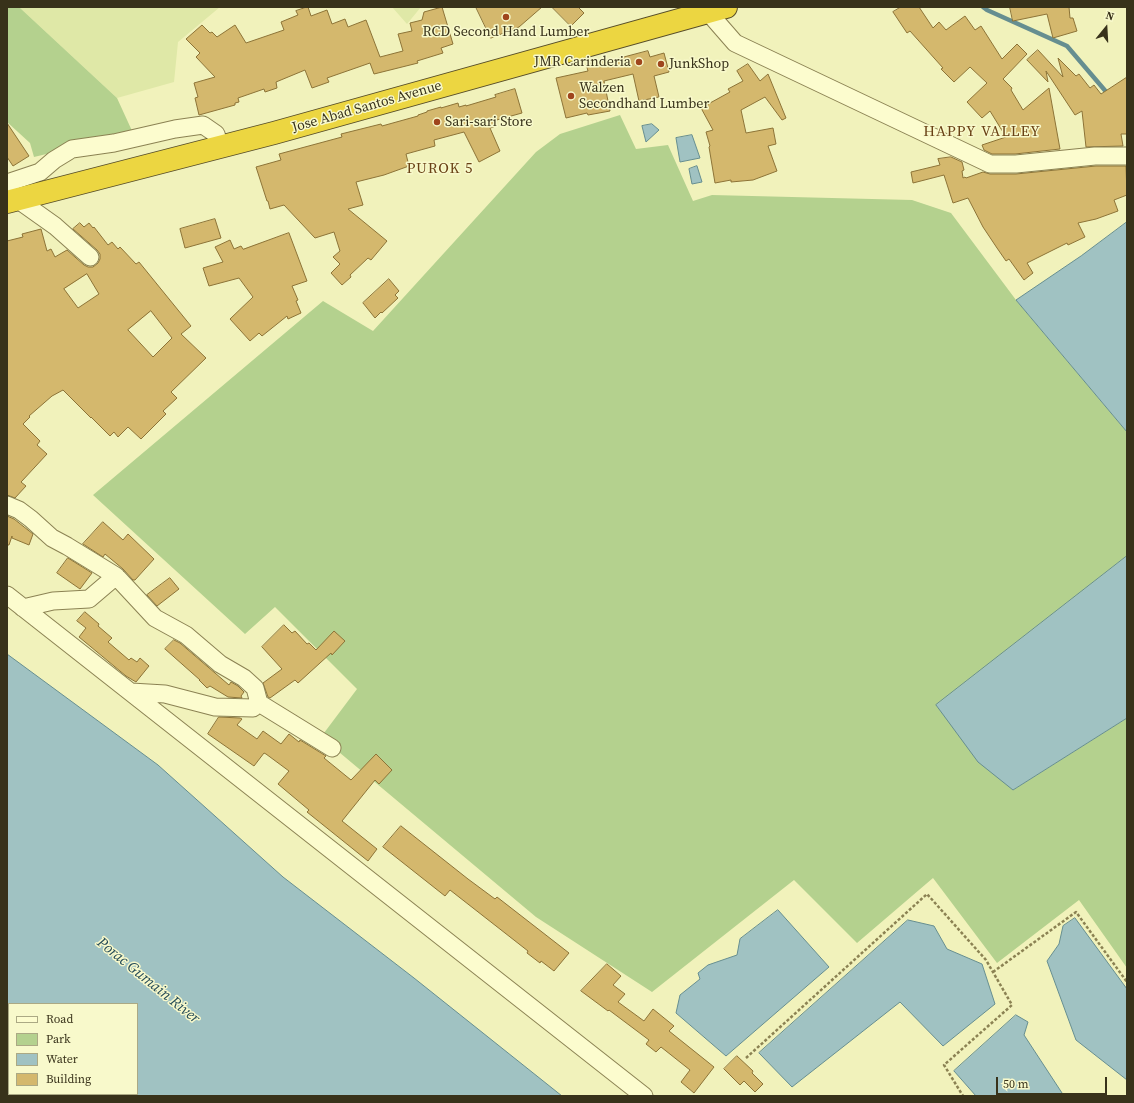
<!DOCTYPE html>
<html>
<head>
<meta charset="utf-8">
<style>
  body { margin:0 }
  #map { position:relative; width:1134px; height:1103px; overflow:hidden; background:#f1f2bb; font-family:"Source Serif 4",serif }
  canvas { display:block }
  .frame { position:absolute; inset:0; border:8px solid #38321a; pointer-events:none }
  .legend { position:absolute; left:8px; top:1003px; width:130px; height:92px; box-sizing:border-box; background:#f8f9cb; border:1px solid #aba984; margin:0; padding:5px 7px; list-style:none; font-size:12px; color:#38321a }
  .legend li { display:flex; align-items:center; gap:8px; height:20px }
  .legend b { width:20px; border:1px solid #aba984 }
  .north { position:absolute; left:1086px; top:8px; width:40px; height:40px; -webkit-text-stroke:3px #f8f9cb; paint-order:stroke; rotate:18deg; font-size:11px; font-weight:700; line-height:16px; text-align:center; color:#38321a }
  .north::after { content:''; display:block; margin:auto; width:14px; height:18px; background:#38321a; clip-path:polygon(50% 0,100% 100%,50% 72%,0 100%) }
  .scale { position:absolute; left:996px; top:1077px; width:111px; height:18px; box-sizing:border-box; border:2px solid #38321a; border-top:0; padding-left:5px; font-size:12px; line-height:14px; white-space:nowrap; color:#38321a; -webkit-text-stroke:3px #f8f9cb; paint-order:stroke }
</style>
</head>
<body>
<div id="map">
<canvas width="1134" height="1103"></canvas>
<div class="frame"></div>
<ul class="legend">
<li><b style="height:5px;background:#fcfcce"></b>Road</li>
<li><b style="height:11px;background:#b4d18e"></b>Park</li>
<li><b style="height:11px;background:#a0c2c2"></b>Water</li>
<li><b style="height:11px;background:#d4b86d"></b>Building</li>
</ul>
<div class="north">N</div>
<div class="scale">50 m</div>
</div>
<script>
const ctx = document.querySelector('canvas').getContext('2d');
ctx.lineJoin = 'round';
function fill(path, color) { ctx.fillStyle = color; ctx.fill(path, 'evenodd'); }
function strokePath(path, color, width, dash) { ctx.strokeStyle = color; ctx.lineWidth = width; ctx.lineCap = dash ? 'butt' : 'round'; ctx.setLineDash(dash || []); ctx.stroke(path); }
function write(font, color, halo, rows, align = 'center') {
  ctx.font = font + ' "Source Serif 4",serif'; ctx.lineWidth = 3; ctx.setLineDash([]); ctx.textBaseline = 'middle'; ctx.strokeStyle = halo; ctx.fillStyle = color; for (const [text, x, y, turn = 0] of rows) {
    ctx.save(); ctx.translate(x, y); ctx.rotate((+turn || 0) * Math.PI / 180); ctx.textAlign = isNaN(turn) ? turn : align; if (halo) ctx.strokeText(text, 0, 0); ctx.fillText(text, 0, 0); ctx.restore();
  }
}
const farmland = new Path2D(`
  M19,7H220L178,42L174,82L117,98Z
  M392,7H421L407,24Z`);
const green = new Path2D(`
  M7,7H19L117,98L133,133L34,157L30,143L7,122Z
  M620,115L636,149L668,145L693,201L712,195L912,200L951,213L1016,300L1127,432V556L936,705L1013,790L1127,718V968L1079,900L997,963L933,878L857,943L794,880L652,992L536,917L321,737L357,689L275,607L245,634L93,495L323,301L373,331L536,152L560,134Z`);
const water = new Path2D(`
  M652,124L659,130L646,142L642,126Z
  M692,135L700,158L680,162L676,138Z
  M697,166L702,182L692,184L689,169Z
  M1127,222V432L1016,300L1081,256Z
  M1127,556V718L1013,790L978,762L936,705Z
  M7,654L158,765L283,877L414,978L562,1096H38L35,1094H137V1004H9V1074L7,1072Z
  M778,910L829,967L726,1056L676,1013L680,995L700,979L698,973L708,965L737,955L740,939Z
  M1075,918L1127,989V1080L1076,1040L1047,961L1059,944L1063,926Z
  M908,920L934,926L947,949L982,964L995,1004L943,1046L900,1002L792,1087L759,1053Z
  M1016,1015L1028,1022L1024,1035L1064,1096H976L954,1071Z`);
const stream = new Path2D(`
  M983,7L987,10L1067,46L1108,94`);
const building = new Path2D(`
  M308,7L311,16L327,10L332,24L345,19L348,27L366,20L380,57L403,51L398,34L412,31L410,23L422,20L424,12L442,7L453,44L441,48L443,53L417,61L418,63L374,74L370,63L327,78L329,82L312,88L305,70L276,82L277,88L265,92L264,89L238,98L239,102L235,103V105L199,115L195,98L198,97L194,83L215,77L196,57L200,53L186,39L202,25L210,33L212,32L217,37L235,25L246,43L284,30L281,22L298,15L296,11Z
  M476,7H542L519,27L491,38Z
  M552,7H578L584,13L571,26Z
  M901,7H919L933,28L939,22L946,30L965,16L975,30L981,26L1002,59L1017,44L1027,54L1003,79L1012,88L1011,90L1023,110L1049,88L1060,149L1015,154H992L984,150L982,145L1006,137L990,111L982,118L967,102L987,83L970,67L954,82L941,69L943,68L910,31L907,33L893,12Z
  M1010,7H1069L1070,18H1073L1077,31L1053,38L1047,14L1013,21Z
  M1038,50L1063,77L1058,58L1076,76L1079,74L1090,88L1094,85L1101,94L1127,77V134H1121L1123,146L1086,147L1082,111L1075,115L1046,71L1048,82L1027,60Z
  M648,51L650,57L664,53L669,72L654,76L659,97L639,101L633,74L604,81L610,111L588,115L587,113L566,118L556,78L588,71L586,64L611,59V60Z
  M748,64L760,81L768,74L786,118L782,120L765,97L741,110L746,133L773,128L776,144L768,146L777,171L753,180L731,182V180L715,183L709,147L710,146L706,132L713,130L701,108L730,92L728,89L743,81L737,71Z
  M515,89L522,113L493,121L494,127L490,128L500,151L479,162L464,132L434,140L435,146L406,154L409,166L384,175L356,182L363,205L348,209L387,241L371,260L368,258L350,275L351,277L342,285L331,273L340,264L333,257L340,251L334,232L315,238L284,205L270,209L268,201H267L256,167L281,160L279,154L342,137L341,134L381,124L382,126L418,116V115L427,112V111L441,107V108L458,103L459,107L466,105V106L496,97L495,95Z
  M7,123L29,156L13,166L7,157Z
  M951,157L962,162L964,170L962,171L963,178L965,177L966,178L983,172L990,174H1016L1096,166H1126L1127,195L1114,200L1118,211L1096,219L1078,223L1085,237L1068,245L1067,243L1027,263L1033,273L1024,280L1009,259L1006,261L997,248L983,227L968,198L953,203L944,175L913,183L911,172L940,165L938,159Z
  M215,219L221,238L185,248L180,229Z
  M80,223L84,227L89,223L93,228L94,227L108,245L112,242L118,249L120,247L136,264L139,262L191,326L181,334L206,358L171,392L177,398L163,411L166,414L141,439L128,427L118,437L114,432L110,436L91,417V418L63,390L52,396L29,416L30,417L23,424L40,441L37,445L47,454L22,481L21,482L26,486L15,498L7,495V241L23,237L22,234L41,229L47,251L51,249L55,257L67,250L84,265L88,267H93L98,263L100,259V254L97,250L73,229ZM87,274L99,294L78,308L64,289ZM151,311L172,338L153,357L128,330Z
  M289,233L307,281L292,286L298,300L296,301L301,313L288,319L287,316L262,336L259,333L250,341L230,319L253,297L239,278L209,286L203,268L223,262L215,247L230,240L234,249L241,246L243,249Z
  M389,279L399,291L395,295L398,298L382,313L381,312L375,318L363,303Z
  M7,516L14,519L33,534L29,545L12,538V536L9,545H7Z
  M103,522L123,540L128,534L154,559L135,580H133L123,569L105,554L103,557L83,544Z
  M68,558L92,573L80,589L57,573Z
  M170,578L179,589L157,606L147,595Z
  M85,612L99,624L98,626L112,638L108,642L129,660L131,658L137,662L140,658L149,666L136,682L126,676L79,637L86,628L77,621Z
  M284,625L292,633L295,631L307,644L309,643L316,650L334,631L345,641L332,655L331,653L298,683L295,680L270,698L268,697L263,683L282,669L262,647Z
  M174,640L180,643L229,685L231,682L238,686L244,692L241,696L242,698L228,697L210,686L207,688L199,680H200L165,649Z
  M219,717L240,718L242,719L237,725L257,739L263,731L281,744L289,734L299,742L300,740L326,756L324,758L351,780L376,754L392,770L379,784L375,780L342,821L377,849L368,861L307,812L309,810L278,784L289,771L266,754L264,753L254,766L208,734Z
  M401,826L468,879L495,899L497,897L569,953L554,971L541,961L540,963L527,953L528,951L450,890L445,896L383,847Z
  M607,964L621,976L613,985L625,994L618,1002L644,1021L653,1009L674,1026L669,1031L714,1067L694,1093L681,1082L690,1070L661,1047L656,1052L646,1044L649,1040L609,1010L608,1011L581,991Z
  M737,1056L753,1071L752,1073L763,1084L755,1092L744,1081L740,1085L724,1069Z`);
const path = new Path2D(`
  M993,972L1076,912L1127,982
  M746,1058L927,894L986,960L1012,1005L944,1065L963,1096`);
const minor = new Path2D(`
  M708,12L735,43L990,164H1016L1095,156H1127
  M7,183L40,172L54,160L72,149L114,143L175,129L203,125L216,134L220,147
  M17,199L55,226L90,257
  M7,505L19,510L31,519L52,538L67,546L116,576
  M7,595L644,1096
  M23,608L53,601L89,599L116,576L155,618L186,635L220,664L244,678L255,688L259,703
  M131,692L165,694L215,707L253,708L259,703L332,748`);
const highway = new Path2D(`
  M7,202L274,133L726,7`);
const markers = [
  [506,17,4,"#9f451d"],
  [639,62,4,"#9f451d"],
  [661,64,4,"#9f451d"],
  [571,96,4,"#9f451d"],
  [437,122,4,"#9f451d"]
];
const poiNames = [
  ["RCD Second Hand Lumber",506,32,"center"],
  ["JMR Carinderia",631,62,"right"],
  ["JunkShop",669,64],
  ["Walzen",579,88],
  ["Secondhand Lumber",579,104],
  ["Sari-sari Store",445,122]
];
const streetNames = [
  ["Jose Abad Santos Avenue",367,107,-16]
];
const neighbourhoodNames = [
  ["HAPPY VALLEY",982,132],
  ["PUROK 5",440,169]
];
const waterNames = [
  ["Porac Gumain River",148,981,39]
];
fill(farmland, '#dfe8a7');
fill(green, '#b4d18e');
fill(water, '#a0c2c2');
strokePath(water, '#668e90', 1);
strokePath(stream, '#668e90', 4.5);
fill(building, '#d4b86d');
strokePath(building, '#8c7337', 1);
strokePath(minor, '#8b8253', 19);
strokePath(highway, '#574d28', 24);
strokePath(path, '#8b8253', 2.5, [3, 2]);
strokePath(minor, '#fcfcce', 17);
strokePath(highway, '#ecd641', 22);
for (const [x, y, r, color] of markers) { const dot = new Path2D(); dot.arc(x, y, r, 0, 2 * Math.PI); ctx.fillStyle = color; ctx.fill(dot); strokePath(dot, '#f8f9cb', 1.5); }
write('14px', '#38321a', '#f8f9cb', poiNames, 'left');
write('14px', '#38321a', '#f8f9cb', streetNames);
ctx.letterSpacing = '1px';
write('15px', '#694115', '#f8f9cb', neighbourhoodNames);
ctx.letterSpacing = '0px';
write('italic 15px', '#274d59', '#f8f9cb', waterNames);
</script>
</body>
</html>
